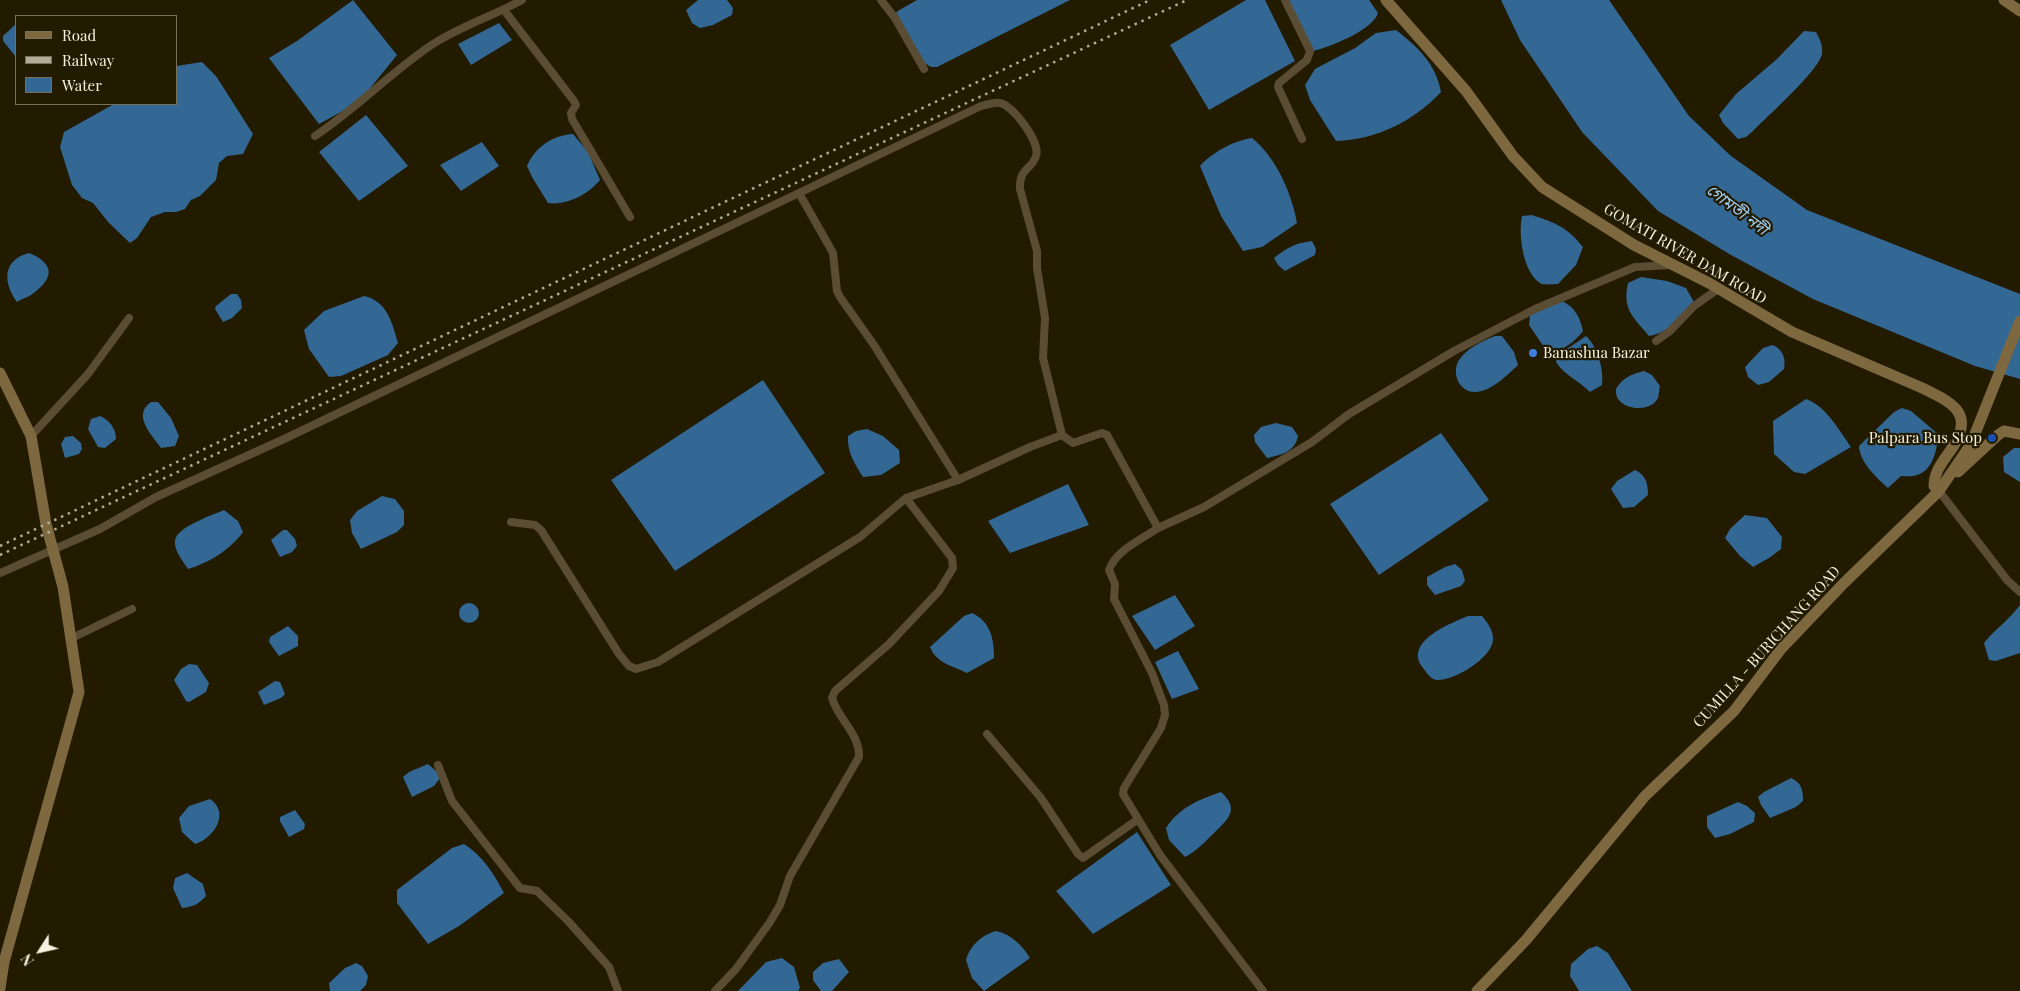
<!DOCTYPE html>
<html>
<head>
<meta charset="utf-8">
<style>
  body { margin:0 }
  #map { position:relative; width:2020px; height:991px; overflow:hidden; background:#231b00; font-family:"Playfair Display",serif }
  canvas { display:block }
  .legend { position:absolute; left:15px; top:15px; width:162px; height:90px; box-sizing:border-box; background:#231b00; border:1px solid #77715a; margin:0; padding:6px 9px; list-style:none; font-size:15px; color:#f6f2e1 }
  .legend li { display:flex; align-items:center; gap:10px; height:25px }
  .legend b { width:25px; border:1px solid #77715a }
  .north { position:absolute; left:15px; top:926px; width:50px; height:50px; -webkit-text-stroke:4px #231b00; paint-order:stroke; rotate:235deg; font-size:14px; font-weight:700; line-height:20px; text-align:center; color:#f6f2e1 }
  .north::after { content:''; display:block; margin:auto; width:18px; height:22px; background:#f6f2e1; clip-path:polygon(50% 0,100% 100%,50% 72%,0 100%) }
</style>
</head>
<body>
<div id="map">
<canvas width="2020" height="991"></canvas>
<ul class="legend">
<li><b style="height:6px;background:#7d6840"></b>Road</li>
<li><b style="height:6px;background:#b1ac97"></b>Railway</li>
<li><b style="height:14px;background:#336794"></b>Water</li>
</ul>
<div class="north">N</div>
</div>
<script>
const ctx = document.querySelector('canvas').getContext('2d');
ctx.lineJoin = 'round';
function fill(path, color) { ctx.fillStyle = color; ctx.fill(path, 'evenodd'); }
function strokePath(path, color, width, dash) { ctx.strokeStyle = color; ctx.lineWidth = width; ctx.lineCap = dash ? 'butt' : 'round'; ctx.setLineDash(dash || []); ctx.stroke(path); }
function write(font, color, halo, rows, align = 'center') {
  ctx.font = font + ' "Playfair Display","Noto Sans Bengali",serif'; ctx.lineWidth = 4.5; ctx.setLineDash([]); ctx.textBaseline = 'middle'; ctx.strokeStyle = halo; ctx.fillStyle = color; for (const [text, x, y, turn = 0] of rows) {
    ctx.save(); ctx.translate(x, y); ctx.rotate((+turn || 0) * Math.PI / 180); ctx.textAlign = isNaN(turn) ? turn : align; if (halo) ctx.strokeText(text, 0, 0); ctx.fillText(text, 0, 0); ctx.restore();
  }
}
const water = new Path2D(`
  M353,0L397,55L359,102L319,124L269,58L297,41Z
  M698,0H727L733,8L732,15L713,25L700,28L692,23L686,10Z
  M917,0H1070L937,67H931L923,62L896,12Z
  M1246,0H1265L1295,61L1209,110L1170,45Z
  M1288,0H1369L1378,13C1373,30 1330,47 1313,51Z
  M1501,0H1609L1689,116L1731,156L1807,210L2020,294V379L1975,366L1813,299L1731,255L1658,211L1582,132L1520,40Z
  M499,23L512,40L471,65L458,44Z
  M16,24V57L3,41V36Z
  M1396,30C1418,47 1436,64 1441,92C1414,121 1376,140 1336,141L1310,100L1305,85L1315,69L1355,48L1376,33Z
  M1804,31L1816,32C1820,40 1823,45 1822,54C1819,70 1768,116 1754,130L1746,137L1738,139L1723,123L1719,115L1736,94L1777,59Z
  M202,62L216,76L253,134L243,154L227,156L219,163L216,180L200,196L191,200L185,209L176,212H165L151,217L137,238L130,243L109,223L93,203L82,198L72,185L60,147L64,132L114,104H176V66Z
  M366,115L408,166L359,201L319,152Z
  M573,134L588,152L600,180C589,194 566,206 548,203L532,177L527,166C535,147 553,135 573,134Z
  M1252,138C1276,157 1292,194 1297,223L1262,247L1243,251L1221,216L1200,166C1211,153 1235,140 1252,138Z
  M482,142L499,166L461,191L440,165Z
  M1532,215C1556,223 1567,227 1583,247L1576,265L1558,284C1553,284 1547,285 1542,284C1523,275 1518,234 1522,216Z
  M1312,241L1316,249L1315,255L1285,271L1278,265L1274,258C1286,248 1296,243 1312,241Z
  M29,253C56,264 54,279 31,295C26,298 21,299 17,302C3,283 2,260 29,253Z
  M1641,277L1667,281L1686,288L1694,302C1681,317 1669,333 1649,336C1633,317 1622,309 1628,283Z
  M231,294H237L241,300L242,308L232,318L223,322L215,309L216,306Z
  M364,296C387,301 392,322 398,343L388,355L341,376L329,377L309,349L304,330L324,311Z
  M1562,301C1575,307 1580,317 1583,331C1574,343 1563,350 1548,353L1529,325L1530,316L1537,310Z
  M1495,336H1502L1514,352L1518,365C1507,375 1491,392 1475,392C1459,392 1451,373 1459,360C1467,348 1482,341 1495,336Z
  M1586,336C1598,347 1604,370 1602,385L1590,392C1579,381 1563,374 1556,362L1558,355Z
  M1773,345C1783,350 1786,358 1784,369L1769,382L1758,385L1748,377L1745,367L1763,348Z
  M1644,371L1652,375L1660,386C1659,389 1659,395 1658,398C1652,411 1627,411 1619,400C1616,397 1616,393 1616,389C1622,378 1632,374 1644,371Z
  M763,380L825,473L675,571L611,480Z
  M1806,399C1826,406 1839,430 1851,447L1805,474L1794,472L1774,454L1773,421Z
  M151,402H158L171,418L179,436L175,446L161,448C151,434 132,415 151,402Z
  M1902,408L1911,411L1938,434C1938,447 1933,471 1917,475C1912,477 1905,476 1901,476L1888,488C1876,477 1860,463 1859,446L1894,412Z
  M100,416C110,420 116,429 116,439L105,448L98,447L88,429L91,419Z
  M1276,423L1292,427L1298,436C1295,452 1281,455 1267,458L1255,442L1254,435L1261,427Z
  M867,429L883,436L899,450L900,463L881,475L863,477C855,464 847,453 848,436L856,431Z
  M1441,433L1489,500L1379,575L1330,504Z
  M73,436L81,443L82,449L79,454L65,458L61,444L65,437Z
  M2014,448H2020V482L2004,472L2003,457Z
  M1635,470C1646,475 1648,484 1648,495L1634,507L1623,508L1611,489L1617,481Z
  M1068,484L1089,525L1010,553L988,521Z
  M382,496L395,499L404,511V525L397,532L361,549L352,533L350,520L357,511Z
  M224,510L238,521L243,532C231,549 209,563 188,569C183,561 174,551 175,541C176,527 213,515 224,510Z
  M1745,515L1767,518L1782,537L1781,549L1769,558L1753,567L1740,556L1725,538L1730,529Z
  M283,530H287L295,539L297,546L292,552L280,557L271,540Z
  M1455,564L1462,570L1465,581L1461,586L1435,595L1427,585V577L1445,567Z
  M1175,595L1195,626L1155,650L1132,616Z
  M459 613a10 10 0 1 1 20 0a10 10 0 1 1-20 0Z
  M2020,605V653L1996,661L1989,660L1984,643C1995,629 2009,620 2020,605Z
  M972,613C991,622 994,639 994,658L967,673C953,666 936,663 930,647L964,616Z
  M1468,616H1482C1487,622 1494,631 1493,640C1492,658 1454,681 1437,680C1430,679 1427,673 1423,668C1403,642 1449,624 1468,616Z
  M288,626L298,636V646L279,656L269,642L270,637Z
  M1178,651L1199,689L1172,699L1155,662Z
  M189,664L197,665L209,683L206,692L189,702L186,701L174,680L181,669Z
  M275,681L280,682L285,694L281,698L264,705L258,692Z
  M428,764L436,771L440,778L434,786L412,797L403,777L409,772Z
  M1791,778C1802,783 1803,790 1803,801L1796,807L1770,818L1761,805L1758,797L1764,792Z
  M1221,792C1241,810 1227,820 1213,834C1204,843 1196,851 1185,857L1169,840L1166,828C1180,807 1198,800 1221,792Z
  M210,799C231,813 213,839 195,844L182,832L179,818L189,806Z
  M1738,802L1747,806L1755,813L1754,822L1730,834L1715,838L1707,827V816Z
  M295,810L305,824L304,829L289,837L280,821V817Z
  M1137,832L1171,885L1093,934L1056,891Z
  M464,844C483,856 494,874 504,893L459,926L428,944L397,903V890L452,848Z
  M187,873L203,884L206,896C199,904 193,907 182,908L173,888L175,878Z
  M996,931C1011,934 1023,946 1030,958L984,991L972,978L966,960C970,945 982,935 996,931Z
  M1597,946L1608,953L1632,991H1579L1570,976L1571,964L1588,949Z
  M782,958L794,967L800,988L798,991H738L766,962Z
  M839,959L849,972L832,991H821L813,980V972L823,963Z
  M356,963L362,966L368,976L366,985L360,991H330L329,983L345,968Z`);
const street = new Path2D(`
  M881,0L895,18L924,69
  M1285,0L1310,51L1307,60L1279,83L1278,87L1302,139
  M504,10L574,101L576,105L571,113L572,119L630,217
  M315,136C357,108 391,72 433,44C461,26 493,16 522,0
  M799,193L833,253L837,291L840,297L874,345L958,480
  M1656,341L1670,331L1694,306L1718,289
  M31,436L88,374L129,318
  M1939,491L2007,580L2020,592
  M511,522L535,525L541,530L619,654L629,666L636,669L658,662L860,537L906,498L958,480L1030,447L1062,435
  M1158,528C1141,540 1116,550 1109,570L1115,584L1114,599L1152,673L1164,705L1165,715L1161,728L1124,788L1123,794L1160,855L1263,991
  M0,573L100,529L156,497L282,440L981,106C986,105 995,102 1000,103C1013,105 1041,143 1036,156C1032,170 1019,167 1020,189L1037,251V268L1045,318L1043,358L1062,435L1073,443L1102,433L1107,435L1158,528L1204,507L1312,442L1349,414L1454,351L1535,309L1635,267L1672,265
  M72,638L132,609
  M987,734L1041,798L1078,854L1083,858L1137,820
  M438,765L452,801L520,888L537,891L568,921L609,967L618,991
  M715,991L736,969L770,922L780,905L790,876L859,757C860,734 838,719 832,698L835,691L889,644L939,591L953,568L952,558L906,498`);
const secondary = new Path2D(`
  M1386,0L1466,91L1513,156L1542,187L1634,245L1709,283L1792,332L1920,387C1956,404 1977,415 1948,454C1941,464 1934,473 1934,486L1939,491
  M2004,0L2020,11
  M0,373L31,436L46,524L63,587L79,692L4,962L0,988
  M1958,472L1998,435L2004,431L2020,434
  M1477,991L1526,940L1645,796L1734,711L1781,649L1844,583L1939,491L1971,444L2020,321`);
const rail = new Path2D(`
  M0,546L1150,0
  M0,555L1187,0`);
const markers = [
  [1533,353,5,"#3f7fe0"],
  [1992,438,5,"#1a4fb4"]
];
const streetNames = [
  ["GOMATI RIVER DAM ROAD",1685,254,30],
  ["CUMILLA - BURICHANG ROAD",1767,647,-48]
];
const poiNames = [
  ["Banashua Bazar",1543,353],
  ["Palpara Bus Stop",1982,438,"right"]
];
const waterNames = [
  ["গোমতী নদী",1737,210,37]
];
fill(water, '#336794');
strokePath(street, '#5a4d34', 8);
strokePath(secondary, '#7d6840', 11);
strokePath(rail, '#b1ac97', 2.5, [2.5, 5]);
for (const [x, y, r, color] of markers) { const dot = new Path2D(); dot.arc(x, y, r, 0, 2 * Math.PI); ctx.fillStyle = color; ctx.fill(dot); strokePath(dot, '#231b00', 2); }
write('15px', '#f6f2e1', '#231b00', streetNames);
write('15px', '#f6f2e1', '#231b00', poiNames, 'left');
write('italic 16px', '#a2cef6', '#231b00', waterNames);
</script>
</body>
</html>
